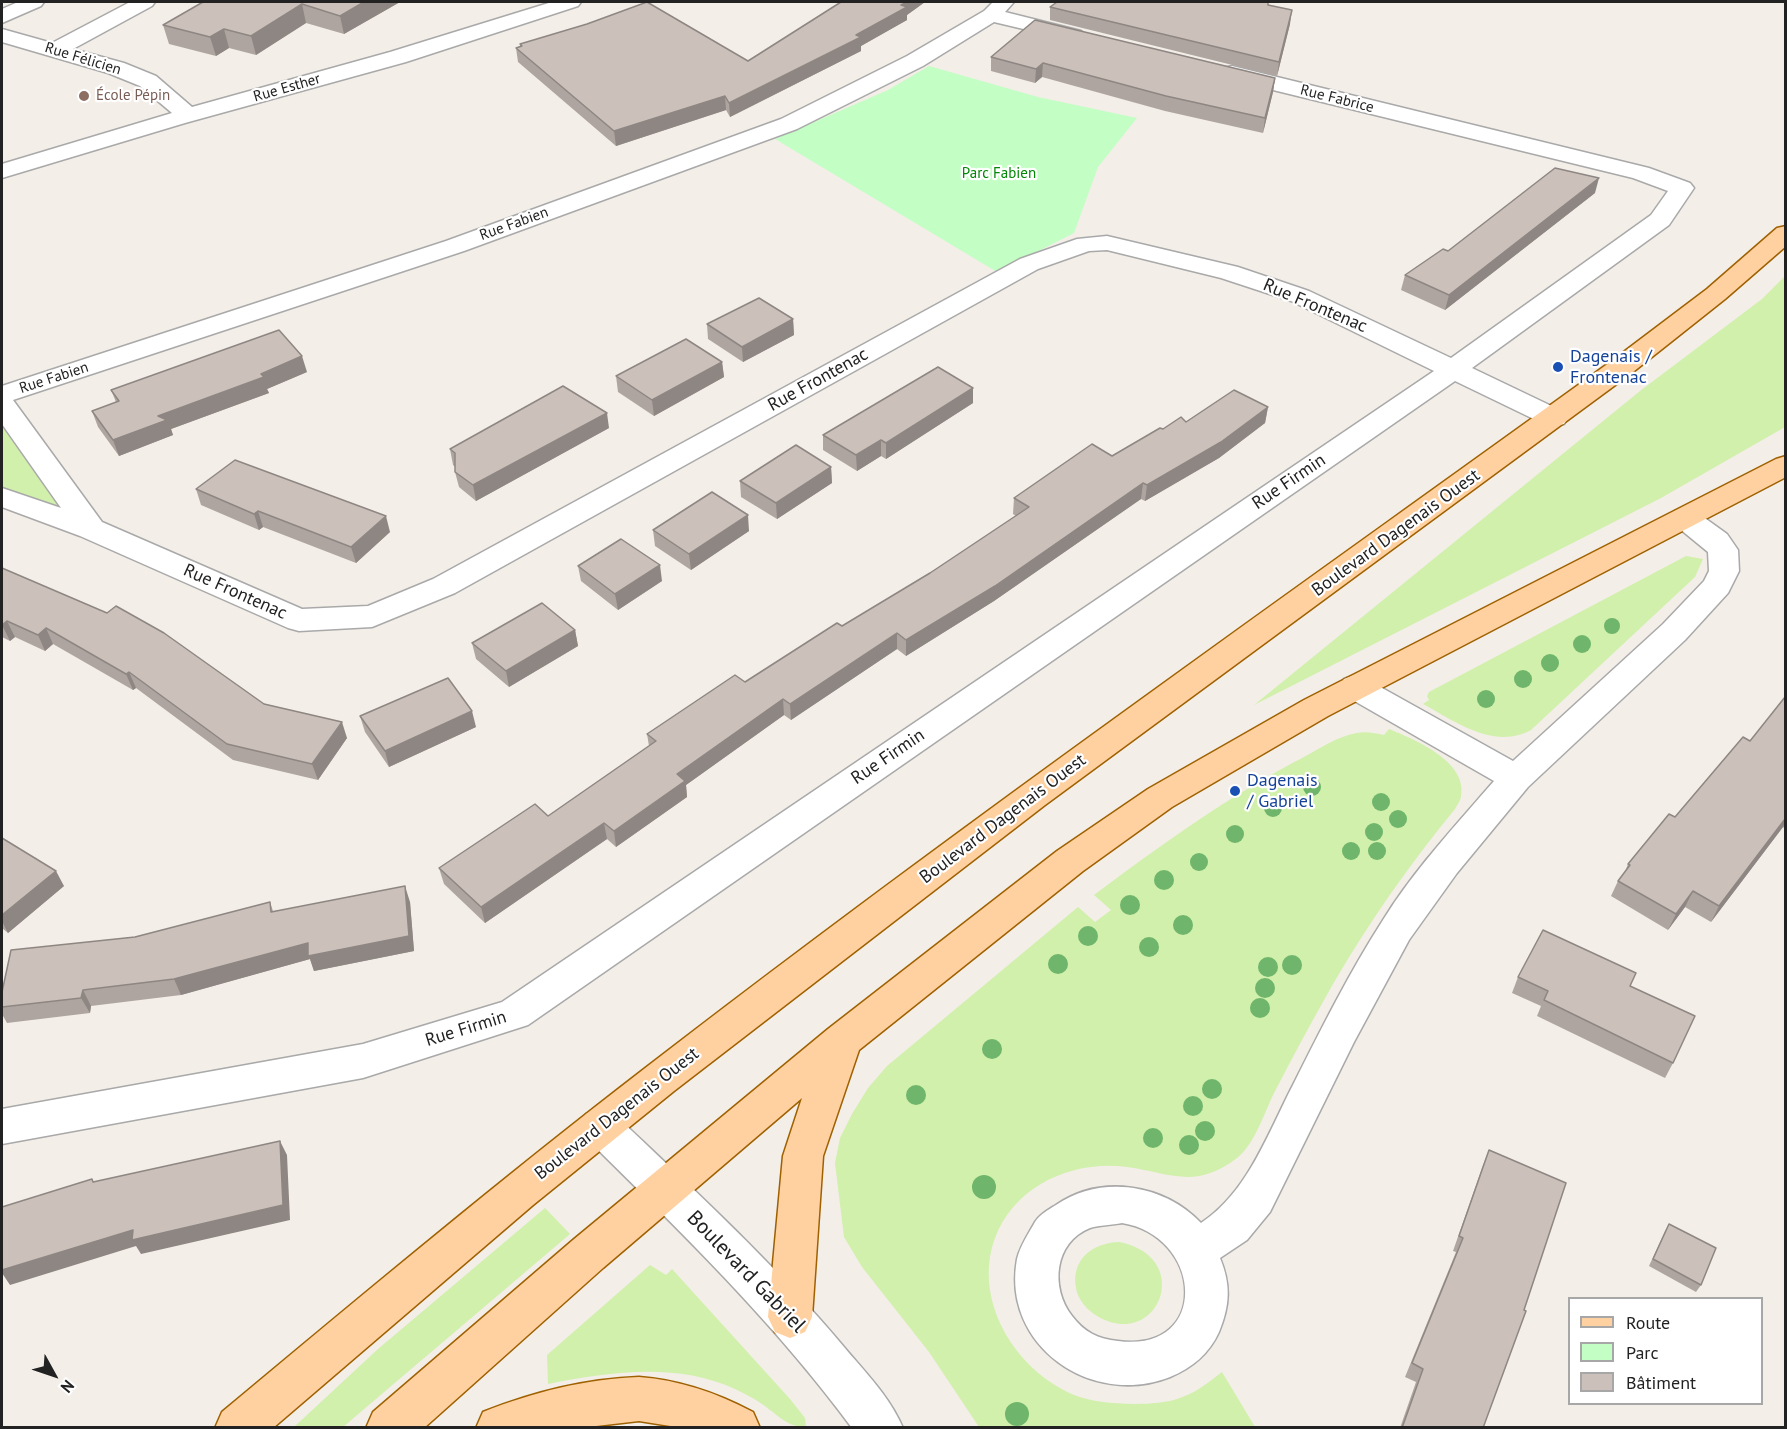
<!DOCTYPE html>
<html>
<head>
<meta charset="utf-8">
<style>
  body { margin:0 }
  #map { position:relative; width:1787px; height:1429px; overflow:hidden; background:#f3eee8; font-family:"PT Sans",sans-serif }
  canvas { display:block }
  .frame { position:absolute; inset:0; border:3px solid #222; pointer-events:none }
  .legend { position:absolute; left:1568px; top:1297px; width:195px; height:108px; box-sizing:border-box; background:#fff; border:2px solid #a7a7a7; margin:0; padding:8px 10px; list-style:none; font-size:18px; color:#222 }
  .legend li { display:flex; align-items:center; gap:12px; height:30px }
  .legend b { width:30px; border:2px solid #a7a7a7 }
  .north { position:absolute; left:24px; top:1345px; width:60px; height:60px; -webkit-text-stroke:4px #fff; paint-order:stroke; rotate:130deg; font-size:16px; font-weight:700; line-height:24px; text-align:center; color:#222 }
  .north::after { content:''; display:block; margin:auto; width:21px; height:27px; background:#222; clip-path:polygon(50% 0,100% 100%,50% 72%,0 100%) }
</style>
</head>
<body>
<div id="map">
<canvas width="1787" height="1429"></canvas>
<div class="frame"></div>
<ul class="legend">
<li><b style="height:8px;background:#ffd0a0"></b>Route</li>
<li><b style="height:16px;background:#c3fec4"></b>Parc</li>
<li><b style="height:16px;background:#cbc0ba"></b>Bâtiment</li>
</ul>
<div class="north">N</div>
</div>
<script>
const ctx = document.querySelector('canvas').getContext('2d');
ctx.lineJoin = 'round';
function fill(path, color) { ctx.fillStyle = color; ctx.fill(path, 'evenodd'); }
function strokePath(path, color, width, dash) { ctx.strokeStyle = color; ctx.lineWidth = width; ctx.lineCap = dash ? 'butt' : 'round'; ctx.setLineDash(dash || []); ctx.stroke(path); }
function write(font, color, halo, rows, align = 'center') {
  ctx.font = font + ' "PT Sans",sans-serif'; ctx.lineWidth = 4.5; ctx.setLineDash([]); ctx.textBaseline = 'middle'; ctx.strokeStyle = halo; ctx.fillStyle = color; for (const [text, x, y, turn = 0] of rows) {
    ctx.save(); ctx.translate(x, y); ctx.rotate((+turn || 0) * Math.PI / 180); ctx.textAlign = isNaN(turn) ? turn : align; if (halo) ctx.strokeText(text, 0, 0); ctx.fillText(text, 0, 0); ctx.restore();
  }
}
const grass = new Path2D(`
  M1785,276V427L1661,498L1254,705L1640,391L1762,299Z
  M2,405L91,529L2,497Z
  M1686,556L1703,559L1695,577L1531,730C1494,750 1456,722 1423,704L1429,700L1427,696L1429,692Z
  M1389,729C1413,739 1468,761 1461,796C1461,800 1457,805 1455,809C1409,865 1369,922 1333,984C1312,1021 1292,1058 1273,1095C1264,1114 1254,1145 1237,1158C1195,1190 1171,1173 1127,1167C1073,1160 1015,1185 995,1238C972,1300 1015,1370 1074,1395C1098,1405 1152,1407 1177,1399C1194,1394 1208,1383 1222,1372L1255,1427H979L929,1352L862,1267L844,1237L835,1163L840,1138L852,1114L868,1088L887,1066L1078,907L1095,922L1111,910L1094,895C1161,845 1229,796 1302,758C1319,749 1338,736 1357,733C1366,731 1375,733 1384,735Z
  M545,1208L570,1234L343,1427H294L378,1349Z
  M1119,1242C1196,1257 1158,1352 1097,1316C1087,1310 1078,1300 1076,1288C1071,1259 1093,1243 1119,1242Z
  M650,1265L666,1275L672,1269L790,1399L805,1418L806,1427C787,1428 775,1412 759,1402C752,1397 743,1393 735,1389C676,1362 609,1372 548,1384L547,1355Z`);
const park = new Path2D(`
  M929,66L1038,97L1137,118L1098,167L1074,233L997,272L775,139L888,90Z`);
const minor = new Path2D(`
  M18,2H44L41,6L2,23V9Z
  M130,2H155L152,6L73,49L124,63L156,76L192,107L390,52L552,2H581L578,6L406,62L185,123L2,178V164L172,113L140,86L108,73L2,42V29L52,43Z
  M993,2H1014L1005,12L1081,31L1085,35L1081,39L1074,41L994,22L923,66L797,129L464,251L13,400L102,522L302,609L368,606L433,579L1020,259L1077,239L1107,236L1238,267L1309,291L1451,358L1651,215L1668,191L1633,178L1224,78L1221,73L1224,68L1232,66L1649,168L1690,183L1694,188L1669,225L1472,368L1564,412L1568,418L1564,424L1554,426L1544,424L1455,381L528,1025L363,1078L2,1144V1109L363,1044L502,1002L1434,371L1291,301L1221,278L1107,250L1089,251L1038,269L455,593L372,627L299,631L288,628L80,536L2,507V488L61,508L2,424V386L446,241L781,119L907,56L984,11Z
  M1685,508L1695,511L1727,534L1738,550L1739,571L1728,593L1685,640L1528,787L1457,873L1409,940L1354,1042L1270,1212L1247,1240L1220,1258C1231,1285 1230,1305 1219,1332C1209,1354 1192,1368 1170,1377C1092,1408 1001,1346 1017,1259C1020,1246 1029,1233 1035,1222C1040,1214 1048,1210 1056,1205C1101,1174 1164,1184 1201,1223C1248,1192 1268,1133 1293,1085C1321,1029 1349,973 1383,920C1414,870 1455,826 1494,781L1344,695L1339,687L1344,679L1355,675L1366,679L1513,761L1663,624L1704,581L1709,571L1708,552L1675,525L1670,518L1675,511ZM1122,1223C1203,1236 1211,1353 1118,1341C1098,1339 1084,1332 1072,1316C1050,1288 1054,1242 1090,1228C1100,1225 1112,1225 1122,1223Z
  M600,1108L614,1114C693,1189 774,1263 844,1347C865,1372 890,1397 903,1428H852C774,1322 679,1230 586,1138L580,1126L586,1114Z`);
const major = new Path2D(`
  M1786,226V246L1725,299L1633,372L1045,805L674,1091L533,1205L273,1428H215L222,1412C361,1296 500,1180 644,1069C961,824 1289,594 1613,360L1707,289L1777,228Z
  M1786,456V477L1328,716L1172,807L1083,871L859,1050L823,1156L812,1317L805,1332L790,1338L775,1332L768,1317L783,1156L802,1098L603,1268L424,1428H366L373,1412L573,1240L828,1029L1057,851L1148,789L1304,700L1776,459Z
  M639,1377C680,1380 717,1393 753,1412L760,1428H683L639,1421L579,1428H476L483,1412C533,1392 586,1379 639,1377Z`);
const trees = [
  [1612,626,8],
  [1582,644,9],
  [1550,663,9],
  [1523,679,9],
  [1486,699,9],
  [1312,787,9],
  [1381,802,9],
  [1273,808,9],
  [1398,819,9],
  [1374,832,9],
  [1235,834,9],
  [1351,851,9],
  [1377,851,9],
  [1199,862,9],
  [1164,880,10],
  [1130,905,10],
  [1183,925,10],
  [1088,936,10],
  [1149,947,10],
  [1058,964,10],
  [1292,965,10],
  [1268,967,10],
  [1265,988,10],
  [1260,1008,10],
  [992,1049,10],
  [1212,1089,10],
  [916,1095,10],
  [1193,1106,10],
  [1205,1131,10],
  [1153,1138,10],
  [1189,1145,10],
  [984,1187,12],
  [1017,1414,12]
];
const wall = new Path2D(`
  M203,2H400L344,34L306,23L256,55L229,48L216,56L169,44L163,25Z
  M841,2H925L907,15V20L861,46V51L730,117L726,110L616,146L518,62L516,48L520,46V44L748,61Z
  M1268,5L1290,24L1277,76L1050,20V7Z
  M991,57L1275,78L1273,92L1263,133L1165,111L1042,77L1035,83L991,71Z
  M1595,193L1445,310L1401,290L1405,275L1448,251Z
  M793,319L794,335L743,362L708,339L707,324Z
  M722,362L724,377L654,416L618,392L616,376Z
  M307,372L267,389L269,393L171,429L173,435L119,456L98,427L92,411L116,402L111,390Z
  M973,388V403L886,459L881,456L857,471L823,450V435Z
  M1268,407L1265,423L1219,458L1145,501L1141,499L994,601L906,656L897,649L791,720L784,715L686,785L687,797L616,847L607,839L485,923L444,884L439,868L548,816L649,746L647,734L745,682L842,626L930,573L1016,516L1013,514L1014,498L1112,456L1163,429L1186,422Z
  M609,428L476,501L459,487L455,472V467L453,465L450,449Z
  M831,467L832,483L777,519L741,497L740,481Z
  M196,489L390,532L356,563L263,527L259,530L201,505Z
  M653,530L749,531L691,570L655,546Z
  M578,566L662,581L618,610L581,581Z
  M2,568L264,704L347,738L318,780L233,760L136,688L133,690L53,644L45,651L15,637L10,641L2,637Z
  M575,630L578,646L509,687L476,659L472,643Z
  M1785,697V829L1783,827L1711,922L1685,907L1668,930L1611,896L1618,881L1624,874L1628,864L1750,741Z
  M360,716L476,727L389,767L365,732Z
  M2,838L64,886L8,933L2,928Z
  M270,902L273,911L410,902L414,951L314,971L310,959L181,995L91,1006L90,1013L7,1023L2,1014V992L135,937Z
  M1518,977L1630,986L1673,1063L1665,1078L1537,1016L1541,1006L1512,993Z
  M1489,1150L1483,1428H1400L1416,1382L1405,1377L1456,1252L1453,1251L1483,1165Z
  M1669,1224L1701,1285L1696,1292L1649,1266L1665,1231Z`);
const shadedWall = new Path2D(`
  M364,2H400L344,34L340,16Z
  M907,2H925L907,15V20L861,46V51L730,117L729,103L856,35Z
  M302,4L306,23L256,55L251,36Z
  M1292,10L1290,24L1277,76L1279,62Z
  M224,29L229,48L216,56L210,37Z
  M1043,63L1042,77L1035,83L1036,69Z
  M1275,78L1273,92L1263,133L1265,118Z
  M725,96L726,110L616,146L614,131Z
  M1599,178L1595,193L1445,310L1449,295Z
  M793,319L794,335L743,362L742,347Z
  M302,356L307,372L267,389L269,393L171,429L173,435L119,456L113,440L158,416Z
  M722,362L724,377L654,416L652,400Z
  M973,388V403L886,459V443Z
  M1268,407L1265,423L1219,458L1145,501L1147,485Z
  M607,413L609,428L476,501L473,485Z
  M881,440V456L857,471L856,455Z
  M831,467L832,483L777,519L776,503Z
  M1143,483L1141,499L994,601L906,656V640Z
  M258,511L263,527L259,530L254,514Z
  M748,515L749,531L691,570L689,554Z
  M386,516L390,532L356,563L351,547Z
  M660,565L662,581L618,610L615,594Z
  M7,621L15,637L10,641L2,625Z
  M46,628L53,644L45,651L38,635Z
  M575,630L578,646L509,687L506,671Z
  M897,633V649L791,720L790,704Z
  M129,672L136,688L133,690L126,674Z
  M783,699L784,715L686,785L687,797L616,847L614,831L677,774Z
  M472,711L476,727L389,767L385,751Z
  M342,722L347,738L318,780L312,764Z
  M1785,819V823L1783,827L1711,922L1719,906Z
  M604,823L607,839L485,923L481,907Z
  M56,871L64,886L8,933L2,921V915Z
  M405,886L410,902L414,951L314,971L310,959L181,995L174,979Z
  M1693,891L1685,907L1668,930L1676,914Z
  M83,990L91,1006L90,1013L81,998Z
  M280,1141L287,1155L290,1220L141,1254L136,1246L10,1285L2,1273V1270Z`);
const building = new Path2D(`
  M203,2H364L340,16L302,4L251,36L224,29L210,37L163,25Z
  M647,2L748,61L841,2H907L901,5L907,7L856,35L861,37L729,103L725,96L614,131L516,48L522,46L520,44L587,24Z
  M1057,2H1268V5L1292,10L1279,62L1050,7Z
  M1035,20L1275,78L1265,118L1166,96L1043,63L1036,69L991,57Z
  M1555,168L1599,178L1449,295L1405,275L1443,249L1448,251Z
  M759,298L793,319L742,347L707,324Z
  M279,330L302,356L261,374L264,377L158,416L167,420L113,440L92,411L119,401L111,390Z
  M686,339L722,362L652,400L616,376Z
  M938,367L973,388L886,443L881,440L856,455L823,435Z
  M563,386L607,413L473,485L455,472V453L450,449Z
  M1234,390L1268,407L1221,442L1147,485L1143,483L995,586L906,640L897,633L790,704L783,699L677,774L685,781L614,831L604,823L481,907L439,868L535,804L548,816L656,741L647,734L735,675L745,682L837,623L842,626L930,573L1029,507L1014,498L1092,444L1112,456L1160,428L1163,429L1181,417L1186,422Z
  M796,445L831,467L776,503L740,481Z
  M235,460L386,516L351,547L258,511L254,514L196,489Z
  M712,492L748,515L689,554L653,530Z
  M621,539L660,565L615,594L578,566Z
  M2,568L107,613L116,606L164,633L264,704L342,722L312,764L227,744L129,672L126,674L46,628L38,635L7,621L2,625Z
  M542,603L575,630L506,671L472,643Z
  M448,678L472,711L385,751L360,716Z
  M1785,697V819L1719,906L1693,891L1676,914L1618,881L1630,865L1628,864L1669,814L1675,817L1743,737L1750,741Z
  M2,838L56,871L2,915Z
  M405,886L409,936L308,956V943L174,979L83,990L81,998L2,1007V992L11,950L135,937L270,902L271,912Z
  M1543,930L1636,973L1630,986L1695,1016L1673,1063L1544,1000L1548,991L1518,977Z
  M280,1141L283,1205L132,1240L133,1230L2,1270V1207L92,1179L93,1182Z
  M1489,1150L1566,1183L1524,1310L1526,1311L1483,1428H1402L1423,1369L1412,1363L1463,1238L1459,1236Z
  M1669,1224L1716,1248L1701,1285L1653,1259Z`);
const markers = [
  [84,96,6,"#8d6e63"],
  [1558,367,6,"#1a4fb4"],
  [1235,791,6,"#1a4fb4"]
];
const farStreetnames = [
  ["Rue Félicien",83,59,17],
  ["Rue Esther",287,88,-16],
  ["Rue Fabrice",1337,99,14],
  ["Rue Fabien",514,224,-20],
  ["Rue Fabien",54,378,-18]
];
const farEducationnames = [
  ["École Pépin",96,96]
];
const farParknames = [
  ["Parc Fabien",999,174]
];
const streetNames = [
  ["Rue Frontenac",1315,306,23],
  ["Rue Frontenac",818,380,-29],
  ["Rue Firmin",1289,482,-34],
  ["Boulevard Dagenais Ouest",1396,533,-36],
  ["Rue Frontenac",235,592,24],
  ["Rue Firmin",888,757,-34],
  ["Boulevard Dagenais Ouest",1003,819,-37],
  ["Rue Firmin",466,1029,-17],
  ["Boulevard Dagenais Ouest",617,1114,-38]
];
const transitNames = [
  ["Dagenais /",1570,357],
  ["Frontenac",1570,378],
  ["Dagenais",1247,781],
  ["/ Gabriel",1247,802]
];
const nearStreetnames = [
  ["Boulevard Gabriel",746,1272,46]
];
fill(grass, '#d1f0ab');
fill(park, '#c3fec4');
strokePath(minor, '#a9a9a9', 3);
strokePath(major, '#9f6100', 3);
fill(minor, '#fff');
fill(major, '#ffd0a0');
ctx.fillStyle = '#6fb56c';
for (const [x, y, r] of trees) { ctx.beginPath(); ctx.arc(x, y, r, 0, 2 * Math.PI); ctx.fill(); }
fill(wall, '#afa5a0');
fill(shadedWall, '#8e8682');
fill(building, '#cbc0ba');
strokePath(building, '#8e8682', 1.5);
for (const [x, y, r, color] of markers) { const dot = new Path2D(); dot.arc(x, y, r, 0, 2 * Math.PI); ctx.fillStyle = color; ctx.fill(dot); strokePath(dot, '#fff', 2); }
write('15px', '#222', '#fff', farStreetnames);
write('15px', '#785e54', '#fff', farEducationnames, 'left');
write('15px', '#038706', '#fff', farParknames);
write('18px', '#222', '#fff', streetNames);
write('18px', '#164399', '#fff', transitNames, 'left');
write('21px', '#222', '#fff', nearStreetnames);
</script>
</body>
</html>
